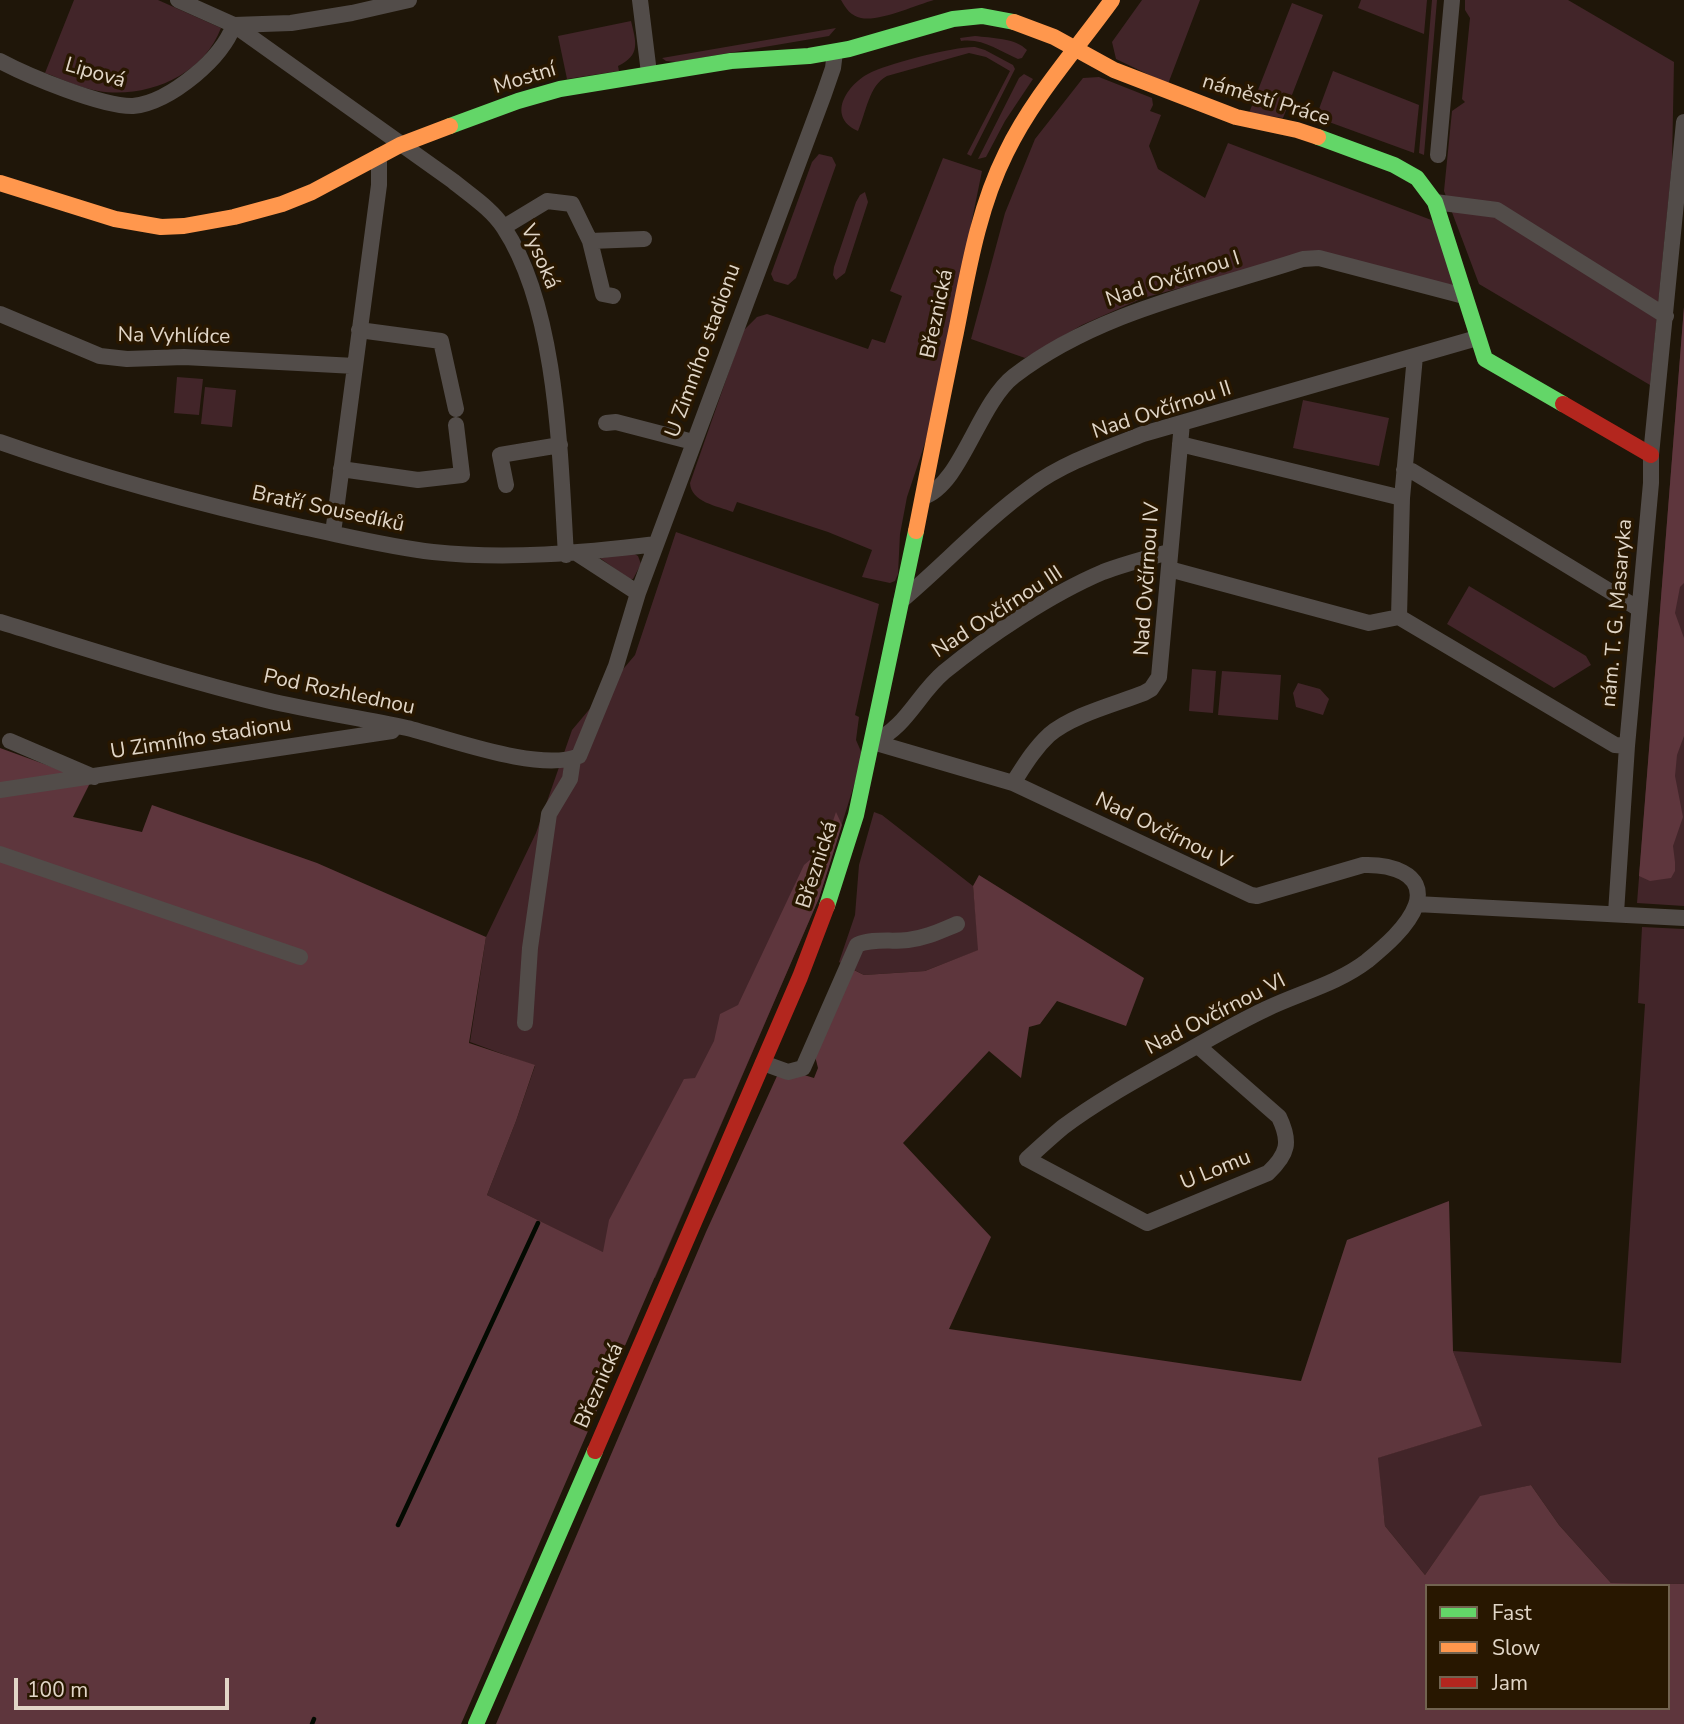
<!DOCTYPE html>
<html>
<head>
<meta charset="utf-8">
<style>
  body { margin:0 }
  #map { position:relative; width:1684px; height:1724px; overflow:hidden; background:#1f1609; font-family:"Nunito Sans",sans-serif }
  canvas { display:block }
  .legend { position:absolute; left:1425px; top:1584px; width:245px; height:126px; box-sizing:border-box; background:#281700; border:2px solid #726350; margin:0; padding:9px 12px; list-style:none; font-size:21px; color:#e1d6c7 }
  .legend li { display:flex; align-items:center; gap:14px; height:35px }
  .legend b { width:35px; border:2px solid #726350 }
  .scale { position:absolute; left:14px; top:1678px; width:215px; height:32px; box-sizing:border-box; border:4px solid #e1d6c7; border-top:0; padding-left:9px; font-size:21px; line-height:24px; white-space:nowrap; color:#e1d6c7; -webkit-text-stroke:5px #281700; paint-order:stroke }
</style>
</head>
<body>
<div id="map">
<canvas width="1684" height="1724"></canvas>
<ul class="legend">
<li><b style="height:9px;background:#63d668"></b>Fast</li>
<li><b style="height:9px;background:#ff974d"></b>Slow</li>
<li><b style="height:9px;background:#b3261e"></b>Jam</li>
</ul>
<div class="scale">100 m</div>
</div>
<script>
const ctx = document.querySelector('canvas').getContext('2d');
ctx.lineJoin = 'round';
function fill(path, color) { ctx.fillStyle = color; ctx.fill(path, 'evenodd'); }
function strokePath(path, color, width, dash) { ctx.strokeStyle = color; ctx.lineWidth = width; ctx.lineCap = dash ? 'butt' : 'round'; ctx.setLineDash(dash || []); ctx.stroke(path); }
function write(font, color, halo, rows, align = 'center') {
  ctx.font = font + ' "Nunito Sans",sans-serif'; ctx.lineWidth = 7; ctx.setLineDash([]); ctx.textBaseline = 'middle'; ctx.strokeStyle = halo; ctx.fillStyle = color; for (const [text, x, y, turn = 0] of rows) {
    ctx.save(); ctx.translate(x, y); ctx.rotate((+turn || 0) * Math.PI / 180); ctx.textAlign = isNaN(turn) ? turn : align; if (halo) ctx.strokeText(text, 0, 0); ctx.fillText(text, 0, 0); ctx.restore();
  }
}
const green = new Path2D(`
  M74,0H158L221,28C203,76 146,99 98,91C80,88 62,79 45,73Z
  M841,0H934C916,5 879,22 861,18C851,16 846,9 841,0Z
  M1142,0H1200L1168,84L1116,59L1112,42Z
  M1361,0H1427L1424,34L1358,8Z
  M1432,0H1437L1424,155L1419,153Z
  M1465,0H1568L1674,62L1672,163L1650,385L1479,284L1444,191L1452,111L1465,102L1462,99L1470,18L1465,10Z
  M1292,3L1323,15L1283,118L1249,113Z
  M631,21C636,42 641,55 618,66L619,71L567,79L558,36Z
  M836,28L829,36L676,62L666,61L662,58Z
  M975,36C991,38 1016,38 1027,50L1022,58L1018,59C999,51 983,38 961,41L960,38Z
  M975,47L985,50L1013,65L1015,69L971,156L967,154L1010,71L986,57L969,53L887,76C869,85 866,113 858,131C824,116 849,81 874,71C892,63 956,46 975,47Z
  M1333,71L1419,105L1414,153L1329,122L1324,126L1318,123L1316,117Z
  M1024,74L1033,79L1005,121L986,157L978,159L1019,78Z
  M1099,77L1152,98L1153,105L1150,111L1161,115L1149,146L1158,169L1205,198L1228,143L1434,221L1457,286L1321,263H1274L1143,298L1082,325L1025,358L971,339L1005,213L1035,139L1083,78Z
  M819,154L832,157L836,165L796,278L788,285L774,281L771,274L812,162Z
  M943,158L982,171L929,431L907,497L900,534L898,574L895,581L890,583L862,577L872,550L828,532L737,502L733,512C717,506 691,502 690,483L743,331L757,317L767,314L776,317L868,349L872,339L885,343L902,296L890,291Z
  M865,192L868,202L845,273L836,280L833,275L834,267L856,202L860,195Z
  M1684,307V906L1637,903Z
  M177,377L203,379L199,415L174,413Z
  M205,387L236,390L232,427L201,424Z
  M1303,400L1389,418L1379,466L1293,448Z
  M676,532L879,604L855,715L859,717L856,740L863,756L819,898L655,1278L487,1195L516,1121L535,1066L470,1042L486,937L536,833L572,730L635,655Z
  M633,553L638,556L641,564L633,579H629L600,558Z
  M1469,586L1586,656L1591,665L1554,688L1447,624Z
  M1192,669L1216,671L1213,713L1189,711Z
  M1222,671L1281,675L1278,720L1218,715Z
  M1298,683L1320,689L1329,699L1323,715L1296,707L1293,693Z
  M874,812L882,815L973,886L979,950L925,971L864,975L839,962L855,915L859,865Z
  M1642,927L1684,929V1584L1611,1583L1559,1525L1531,1485L1480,1497L1425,1575L1385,1526L1377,1458L1481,1426L1453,1351L1621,1363L1645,1004L1638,1003Z`);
const forest = new Path2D(`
  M1684,307V583L1680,587L1675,613L1684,638V736L1677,755L1675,776L1683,817L1673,846L1675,862V871L1671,878L1650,881L1639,876Z
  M0,748L91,781L73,817L142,832L152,805L317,863L486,937L469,1043L535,1065L516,1121L487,1195L603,1252L609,1220L684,1079L695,1078L714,1041L720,1014L738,1005L804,865L824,848L836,812L842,825L819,898L461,1724H0Z
  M979,875L1144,978L1126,1026L1057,1001L1040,1024L1029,1027L1021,1078L989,1051L903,1143L991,1237L949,1329L1301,1381L1347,1240L1449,1201L1453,1351L1482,1426L1378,1458L1385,1526L1425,1575L1480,1496L1531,1485L1559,1525L1611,1583L1684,1584V1724H496L706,1232L777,1076L804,1075L814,1078L818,1068L815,1056L850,968L864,975L925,971L978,950L973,886ZM1427,1586H1668V1708H1427Z`);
const stream = new Path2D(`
  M398,1525L538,1223
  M312,1724L314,1719`);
const street = new Path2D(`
  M178,0L234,25L291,23L352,13L409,0
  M640,0L649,73
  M234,25L453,181C470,195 492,209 504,228C558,310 560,458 566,555
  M0,61C28,76 103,107 133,106C155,104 178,89 195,75C212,61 226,46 234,25
  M1438,155L1452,0
  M1435,202L1497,210L1666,316
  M504,227L547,201L572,204L590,241L603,294L613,296
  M590,241L644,239
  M0,314L100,356L127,359L184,357L355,366
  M359,330L441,341L456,409
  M1415,356L1402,498L1399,617L1615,745L1627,746
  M606,423L616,422L693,442
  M0,442C99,477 199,504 302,527C346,536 389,547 433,552C508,560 582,553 656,544
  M1180,444L1402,498
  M341,469L418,480L462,475L456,425
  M1404,470L1412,471L1639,609
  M506,485L500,455L560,445
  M923,497C961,485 978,404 1014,376C1097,312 1205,291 1303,259L1319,258L1464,296
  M333,533L379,185V156
  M578,554L638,593
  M1169,569L1369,623L1399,617
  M901,601C945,564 984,521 1031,487C1063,463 1105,449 1143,434L1477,338
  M0,622C88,649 176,678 266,700C312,711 360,718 407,728C448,738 540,773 579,756L616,666L638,593L824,94L833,68L835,52
  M10,741L94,777
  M873,742L1013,783L1251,895L1257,896L1363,865C1387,864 1427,872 1416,905C1408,927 1384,947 1367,961C1337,984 1299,993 1266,1009C1236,1023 1206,1041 1177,1057C1138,1079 1099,1100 1063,1127C1051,1137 1039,1148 1027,1159L1147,1223L1268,1173C1288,1154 1291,1142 1279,1117L1198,1046
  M873,742C906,728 918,694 944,672C988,636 1051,594 1103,572C1124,564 1147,558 1169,552
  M1013,783C1024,766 1034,749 1049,735C1072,715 1116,704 1144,693L1151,689L1159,677L1182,423
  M0,790L392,731
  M0,854L300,957
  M1416,904L1684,918
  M1616,913L1627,746L1651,483V455L1684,122
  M525,1023L530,948L549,814L570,779L573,759
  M763,1063L788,1072L803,1068L857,945C872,938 891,942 908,940C926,938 940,931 957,924`);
const fast = new Path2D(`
  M450,126L518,101L560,89L731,61L809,56L849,49L953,19L982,16L1014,22
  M1318,137L1394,165L1417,178L1435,202L1485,359L1563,404
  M827,906L856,815L916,531
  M476,1724L595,1451`);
const slow = new Path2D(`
  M1014,22L1054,37L1114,70L1236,117L1297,130L1318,137
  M0,183L115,219L161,227L184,226L234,217L282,204L312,192L400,145L450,126
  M916,531C929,465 942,398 956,332C968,272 978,209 1006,153C1033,97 1076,50 1112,0`);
const jam = new Path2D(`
  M1563,404L1651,455
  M595,1451L800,977L827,906`);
const streetNames = [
  ["Lipová",95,74,16],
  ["Mostní",525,79,-17],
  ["náměstí Práce",1266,101,17],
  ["Vysoká",539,257,67],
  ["Nad Ovčírnou I",1173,280,-18],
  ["Březnická",938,314,-78],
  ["Na Vyhlídce",174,337,1],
  ["U Zimního stadionu",704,351,-70],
  ["Nad Ovčírnou II",1162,411,-18],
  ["Bratří Sousedíků",328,510,12],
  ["Nad Ovčírnou IV",1148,579,-86],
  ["Nad Ovčírnou III",998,613,-33],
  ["nám. T. G. Masaryka",1618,613,-85],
  ["Pod Rozhlednou",339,693,12],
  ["U Zimního stadionu",201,739,-9],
  ["Nad Ovčírnou V",1163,832,26],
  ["Březnická",818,865,-72],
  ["Nad Ovčírnou VI",1216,1015,-27],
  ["U Lomu",1216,1171,-22],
  ["Březnická",600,1386,-66]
];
fill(green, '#422529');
fill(forest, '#5e363d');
strokePath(stream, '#030a01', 4.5);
strokePath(street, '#524c49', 16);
strokePath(fast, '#63d668', 16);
strokePath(slow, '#ff974d', 16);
strokePath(jam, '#b3261e', 16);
write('21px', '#e1d6c7', '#281700', streetNames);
</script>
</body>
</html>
